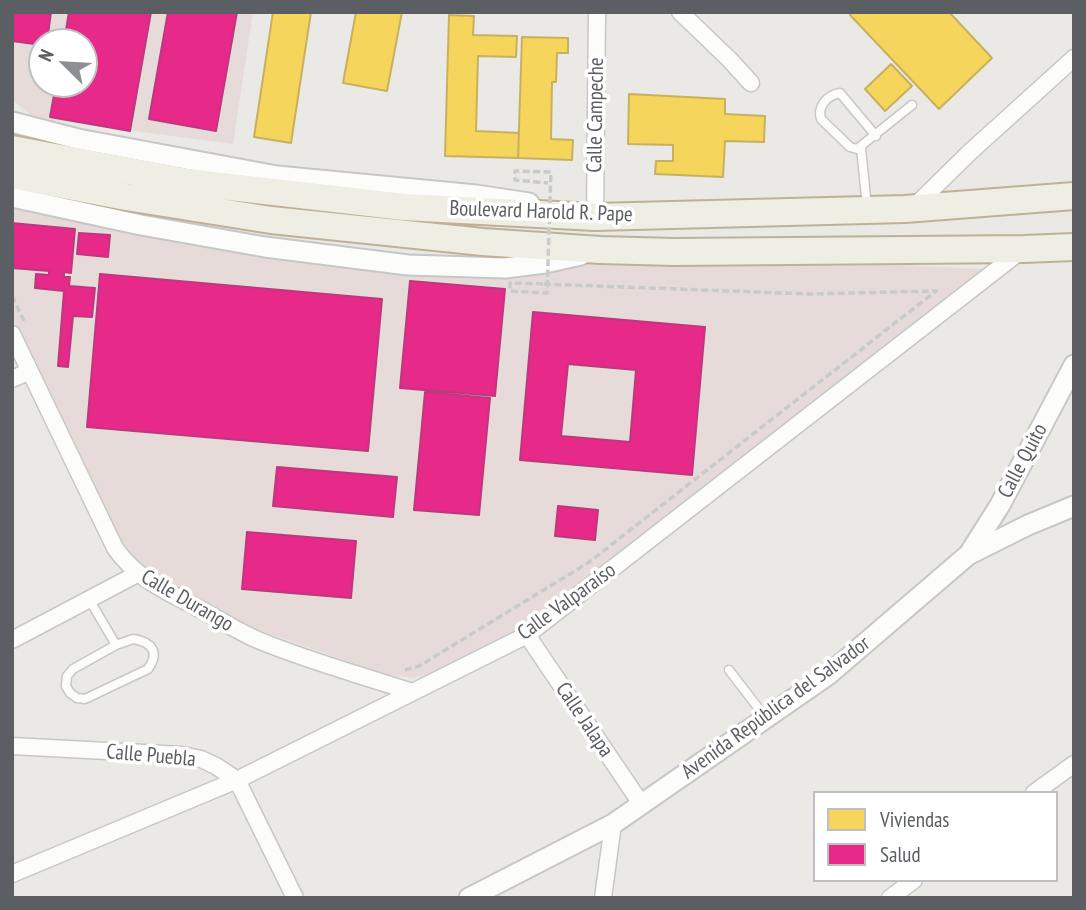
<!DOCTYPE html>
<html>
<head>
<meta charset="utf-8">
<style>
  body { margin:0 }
  #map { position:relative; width:1086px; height:910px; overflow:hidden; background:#eae9e5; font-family:"PT Sans Narrow",sans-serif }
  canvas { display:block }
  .frame { position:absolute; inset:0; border:14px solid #5b5e62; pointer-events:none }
  .legend { position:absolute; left:813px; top:791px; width:245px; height:91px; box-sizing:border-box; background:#fff; border:2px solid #bdbfc0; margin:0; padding:9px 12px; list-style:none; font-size:21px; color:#5b5e62 }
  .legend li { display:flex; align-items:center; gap:14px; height:35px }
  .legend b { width:35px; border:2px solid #bdbfc0 }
  .north { position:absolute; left:28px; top:28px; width:70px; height:70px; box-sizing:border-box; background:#fff; border:2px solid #bdbfc0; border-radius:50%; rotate:294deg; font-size:19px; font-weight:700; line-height:28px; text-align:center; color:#5b5e62 }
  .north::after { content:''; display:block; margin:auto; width:24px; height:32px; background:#8d8f90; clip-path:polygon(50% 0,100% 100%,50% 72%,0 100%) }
</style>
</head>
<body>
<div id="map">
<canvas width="1086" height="910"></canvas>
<div class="frame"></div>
<ul class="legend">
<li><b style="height:19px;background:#f6d55c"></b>Viviendas</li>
<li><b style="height:19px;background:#e7298a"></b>Salud</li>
</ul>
<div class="north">N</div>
</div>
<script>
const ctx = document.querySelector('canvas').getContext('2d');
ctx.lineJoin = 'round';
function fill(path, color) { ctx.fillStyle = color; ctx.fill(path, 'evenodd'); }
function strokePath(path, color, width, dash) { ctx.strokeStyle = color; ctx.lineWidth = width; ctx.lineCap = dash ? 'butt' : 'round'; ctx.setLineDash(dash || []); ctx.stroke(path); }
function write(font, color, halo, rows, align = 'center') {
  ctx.font = font + ' "PT Sans Narrow",sans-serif'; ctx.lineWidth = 7; ctx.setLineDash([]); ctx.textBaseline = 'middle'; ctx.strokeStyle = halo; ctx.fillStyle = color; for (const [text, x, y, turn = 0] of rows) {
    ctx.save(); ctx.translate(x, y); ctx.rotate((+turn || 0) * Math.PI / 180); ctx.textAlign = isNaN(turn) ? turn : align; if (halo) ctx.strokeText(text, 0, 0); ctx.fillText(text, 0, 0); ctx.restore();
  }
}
const medical = new Path2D(`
  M12,12H253L233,144L66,122L32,116L12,100ZM42,42H84V84H42Z
  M12,196L286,249L563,264L652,262L776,264L899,265L986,269L614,564L520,629L488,649L440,673L410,678L382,673L270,634L245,624L168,584L133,562L106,520L12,316Z`);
const homes = new Path2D(`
  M273,12H311L291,143L254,137Z
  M356,12H402L387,91L343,83Z
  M853,12H949L992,58L939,109L850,15Z
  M449,15L474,16L473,35L517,36L516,57L478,56L476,131L519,133L518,158L445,156Z
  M522,37L568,38V53H557L556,82H552L551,139L573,140L572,160L518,158Z
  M891,64L912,86L885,111L865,89Z
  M629,94L725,99V114L765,116L764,142L725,141L723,177L655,174L656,161H673V145L628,144Z`);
const health = new Path2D(`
  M12,12H51L47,42H42V45L12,41Z
  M69,12H151L130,131L50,117L56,84H84V42H64Z
  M168,12H237L216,131L149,119Z
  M12,223L75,229L71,273L64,272V277H70L69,286L95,288L92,317L73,316L68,367L58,366L64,291L35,288L36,274L49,275V271L12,268Z
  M79,233L110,235L108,257L77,254Z
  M100,274L382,299L368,451L87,427Z
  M410,281L505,289L495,396L400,388Z
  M533,312L705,327L692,475L520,460ZM568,364L636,370L630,442L561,436Z
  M425,392L490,398L479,515L414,510Z
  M277,467L397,477L393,517L273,506Z
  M558,506L598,510L595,540L555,536Z
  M247,532L356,541L351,598L242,589Z`);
const path = new Path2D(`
  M12,296L24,321
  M405,670L419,666L588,563L936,291L811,294L543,284`);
const service = new Path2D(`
  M876,136L840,93C827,95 817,107 821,119L850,147L857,149L912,105
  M861,148L867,207
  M89,599L116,645
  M133,639C152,642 160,652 148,669L85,699L77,698L70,693L66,686L67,676L73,669L116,645Z
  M729,670L766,718`);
const minor = new Path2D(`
  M680,12L729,59L751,83
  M912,209L970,152L1074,58
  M595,217L597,12
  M12,334L115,548C136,578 164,590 196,607C217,618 237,631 258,640C308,661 361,675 412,692
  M12,379L30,371
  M527,635L642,805
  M12,640L137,574
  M12,746L182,755L201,759L216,766L237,780L295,898
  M1034,793L1074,764
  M12,874L237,780L527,635L1022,250
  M603,898L613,824
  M890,898L914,880`);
const tertiary = new Path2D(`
  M12,122L78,139L277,176L476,195L529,203
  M12,197L141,225L265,247L408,265L505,268L545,263L581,255
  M969,554L1000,505L1074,365
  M469,898L613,824L828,675L968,555L1028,525L1074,506`);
const trunk = new Path2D(`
  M12,149L187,182L404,207L595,217L905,209L1074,196
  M12,175L126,197L271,220L483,242L600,250L674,252L1024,249L1074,247`);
const pathBridge = new Path2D(`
  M543,284L510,283V291L547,293L551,172L515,171V180L548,183`);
const streetNames = [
  ["Calle Campeche",596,115,-89],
  ["Boulevard Harold R. Pape",541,212,2],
  ["Calle Quito",1023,461,-62],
  ["Calle Durango",187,601,30],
  ["Calle Valparaíso",567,602,-36],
  ["Avenida República del Salvador",776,708,-36],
  ["Calle Jalapa",584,720,56],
  ["Calle Puebla",151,756,5]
];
fill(medical, '#e6dbd9');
fill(homes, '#f6d55c');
strokePath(homes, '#c8b15e', 2);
fill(health, '#e7298a');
strokePath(health, '#bd397e', 2);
strokePath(service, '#c7c7c7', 11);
strokePath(minor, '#c7c7c7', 19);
strokePath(tertiary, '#c7c7c7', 23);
strokePath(trunk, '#bdb297', 30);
strokePath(path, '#c8cbc9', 3.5, [7, 3.5]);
strokePath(service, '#fcfcfb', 8);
strokePath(minor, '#fcfcfb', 16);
strokePath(tertiary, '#fcfcfb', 19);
strokePath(trunk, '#efeee5', 26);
strokePath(pathBridge, '#c8cbc9', 3.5, [7, 3.5]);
write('21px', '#5b5e62', '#fff', streetNames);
</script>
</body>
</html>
